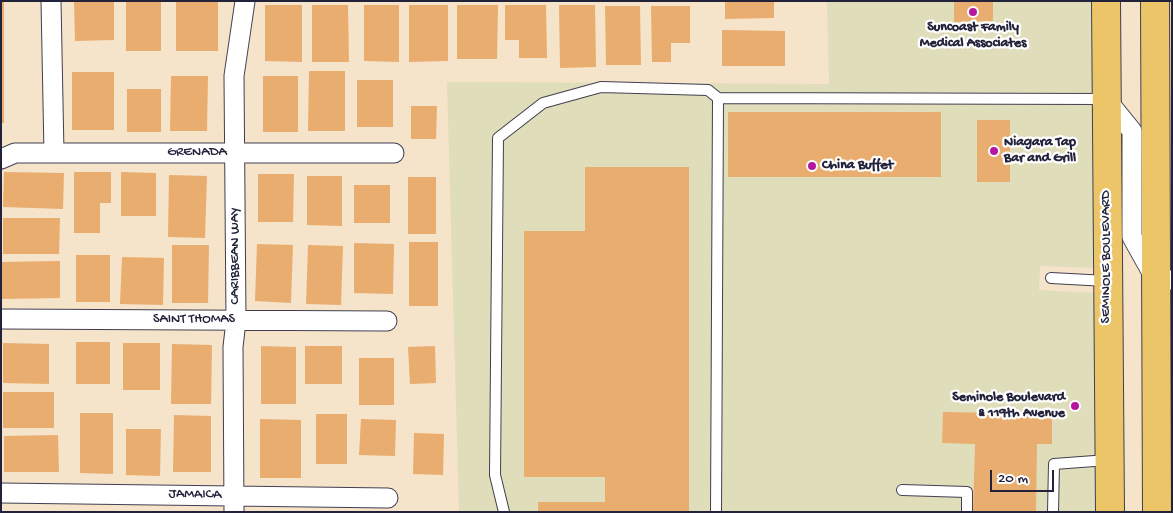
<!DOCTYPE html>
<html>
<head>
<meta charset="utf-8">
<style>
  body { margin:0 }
  #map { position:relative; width:1173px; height:513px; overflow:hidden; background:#f5e3ca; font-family:"Gochi Hand",sans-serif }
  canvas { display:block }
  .frame { position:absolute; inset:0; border:2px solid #22223b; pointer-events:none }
  .scale { position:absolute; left:990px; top:470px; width:64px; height:22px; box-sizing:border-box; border:2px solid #22223b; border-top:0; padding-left:6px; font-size:15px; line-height:18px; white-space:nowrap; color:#22223b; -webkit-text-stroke:4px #fff; paint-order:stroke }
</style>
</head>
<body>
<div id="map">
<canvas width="1173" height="513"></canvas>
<div class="frame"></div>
<div class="scale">20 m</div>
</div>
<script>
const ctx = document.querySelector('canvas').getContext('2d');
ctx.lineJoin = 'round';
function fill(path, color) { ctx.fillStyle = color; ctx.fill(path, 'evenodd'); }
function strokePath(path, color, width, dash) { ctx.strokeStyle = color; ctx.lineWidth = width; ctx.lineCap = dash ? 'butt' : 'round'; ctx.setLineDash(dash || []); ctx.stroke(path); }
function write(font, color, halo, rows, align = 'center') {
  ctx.font = font + ' "Gochi Hand",sans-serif'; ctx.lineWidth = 4.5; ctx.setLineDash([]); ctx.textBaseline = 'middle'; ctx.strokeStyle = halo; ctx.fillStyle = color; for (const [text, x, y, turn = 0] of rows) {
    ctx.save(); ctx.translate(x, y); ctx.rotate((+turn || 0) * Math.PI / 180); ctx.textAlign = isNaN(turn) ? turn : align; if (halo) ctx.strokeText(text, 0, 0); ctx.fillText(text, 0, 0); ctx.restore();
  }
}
const built = new Path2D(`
  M827,1H1095L1096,268L1040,266L1039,290L1097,293L1099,512H459L447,82L829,84Z`);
const building = new Path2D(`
  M1,1H4V123H1Z
  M74,1H114V40L75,41Z
  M126,1H161V51H126Z
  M176,1L218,2V51H176Z
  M725,1H774V18L725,19Z
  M954,1H993V21L954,22Z
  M265,5H302V62L265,61Z
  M312,5H348L349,62H312Z
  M364,5H399V62L364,61Z
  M409,5H448V61L409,62Z
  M457,5H498L497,59H457Z
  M505,5H546L547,58H519V40H505Z
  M559,5H595L596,67L560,68Z
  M605,6H640L641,65H606Z
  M651,6H690V43H671V62H652Z
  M722,30L785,31V66H722Z
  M309,71H345V131H308Z
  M72,72H114V130H72Z
  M171,76H208L207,131H170Z
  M263,76H298V132H263Z
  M357,80H393V127H357Z
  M127,89H161V132H127Z
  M411,106H437L436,139H411Z
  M728,112H941V177H728Z
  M977,120H1010V182H977Z
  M585,167H689V512H538V502H605V477H524V231H585Z
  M4,172L64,173L63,209L3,207Z
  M74,172H111V203H100V233H74Z
  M121,172L156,173V216H121Z
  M258,174H294L293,222H258Z
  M169,175L207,176L205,238L168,237Z
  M307,176H342V226L307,225Z
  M408,177H436V234H408Z
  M354,185H390V223H354Z
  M3,218H60L59,254H3Z
  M409,242H438V306H409Z
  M354,243L394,244L393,294L354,293Z
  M257,244L293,245L291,303L255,301Z
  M172,245H209L208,303H172Z
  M308,245L343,246L341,305L306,304Z
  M76,255H110V302H76Z
  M122,257L164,258L163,305L120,304Z
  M60,261V298L2,299V262Z
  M76,342H110V384H76Z
  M3,343L49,344V384L3,383Z
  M123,343H160V390H123Z
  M172,344L212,345L211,404H171Z
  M261,346L296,347V404H261Z
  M305,346H342V384H305Z
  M435,346L436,383L410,384L408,347Z
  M359,358H394V405H359Z
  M3,392H54V428H3Z
  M943,412L1052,414V444H1037L1036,512H973L975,444L942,443Z
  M80,413H113V474L80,473Z
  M316,414H347V464H316Z
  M174,415L211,416V472H173Z
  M260,419L301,420V478H260Z
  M361,419L396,420L395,456L359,455Z
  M126,429H161L160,476L126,475Z
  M414,433L444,434L443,475L413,474Z
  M58,435L59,472H4V436Z`);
const lane = new Path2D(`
  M1051,278L1107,281
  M902,490L967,492V512
  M504,512L495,475L498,138L543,103L601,87L708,90L718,98
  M716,512L718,98L1105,99
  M1053,512L1054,464L1108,460`);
const street = new Path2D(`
  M51,1L54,153
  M1106,99L1132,131V237L1156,280H1172
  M1,159L15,153H394
  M1,319L387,321
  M1,493L388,498
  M234,512L233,347L236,321L234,76L245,1`);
const primary = new Path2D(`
  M1106,1L1110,512
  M1155,1L1157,512`);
const markers = [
  [973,12,5,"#b5179e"],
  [994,151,5,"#b5179e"],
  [812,166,5,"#b5179e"],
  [1075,406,5,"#b5179e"]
];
const poiNames = [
  ["Suncoast Family",973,28,"center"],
  ["Medical Associates",973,44,"center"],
  ["Niagara Tap",1004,143],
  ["Bar and Grill",1004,159],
  ["China Buffet",822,166],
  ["Seminole Boulevard",1065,398,"right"],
  ["& 119th Avenue",1065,414,"right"]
];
const streetNames = [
  ["GRENADA",197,153],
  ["CARIBBEAN WAY",236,256,-90],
  ["SEMINOLE BOULEVARD",1107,257,-90],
  ["SAINT THOMAS",194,320],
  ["JAMAICA",195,495,1]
];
fill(built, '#e0ddbb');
fill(building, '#e9ad6f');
strokePath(lane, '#423f50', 12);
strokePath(street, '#423f50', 21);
strokePath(primary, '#423f50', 30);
strokePath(lane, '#fff', 10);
strokePath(street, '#fff', 19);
strokePath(primary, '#edc569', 28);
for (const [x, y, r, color] of markers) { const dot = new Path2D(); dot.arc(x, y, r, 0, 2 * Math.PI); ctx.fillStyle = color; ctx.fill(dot); strokePath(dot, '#fff', 2); }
write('bold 14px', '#22223b', '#fff', poiNames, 'left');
write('14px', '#22223b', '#fff', streetNames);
</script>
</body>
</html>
